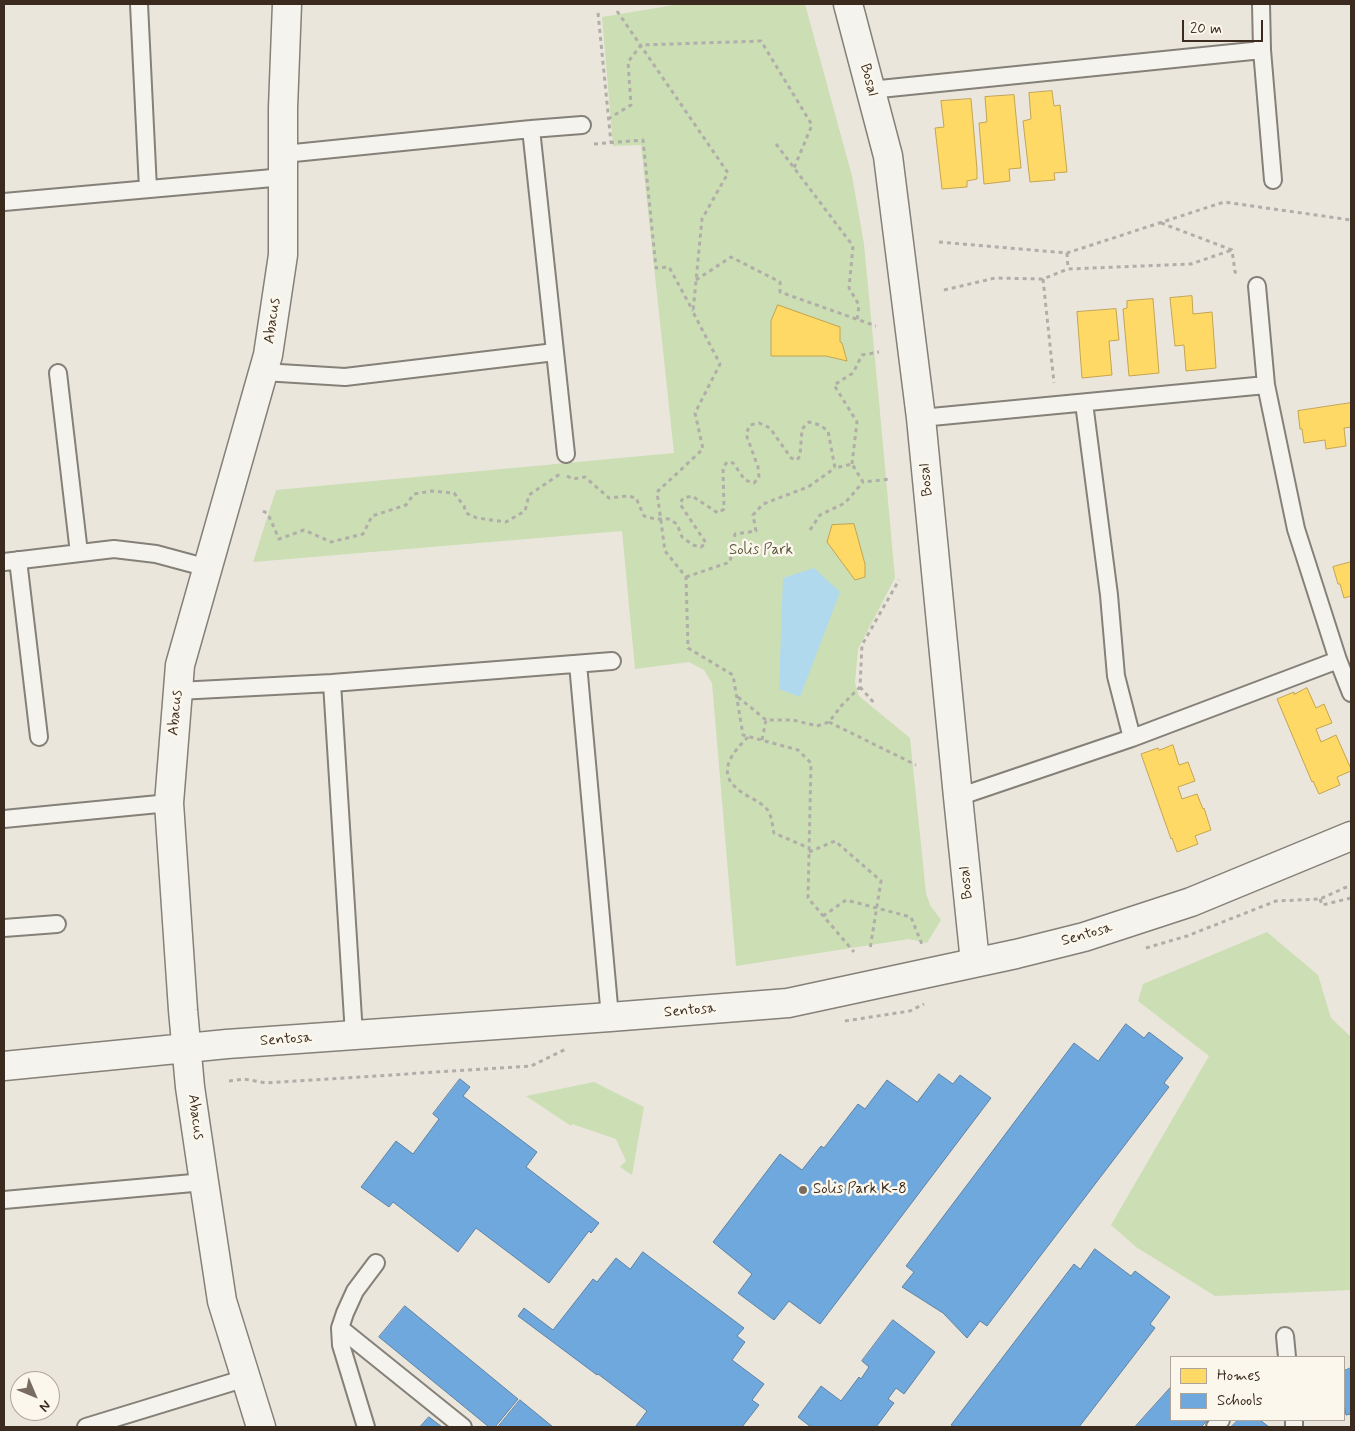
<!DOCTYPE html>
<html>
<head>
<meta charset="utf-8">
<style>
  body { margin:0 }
  #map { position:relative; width:1355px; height:1431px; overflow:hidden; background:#ebe6dc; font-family:Mynerve,sans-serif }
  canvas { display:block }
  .frame { position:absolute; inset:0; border:5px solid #3b2a1e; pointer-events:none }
  .legend { position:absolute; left:1170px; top:1356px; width:175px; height:65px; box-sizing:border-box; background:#fbf7ec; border:1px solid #aea59a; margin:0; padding:6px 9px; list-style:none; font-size:15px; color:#3b2a1e }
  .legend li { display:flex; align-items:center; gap:10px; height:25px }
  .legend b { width:25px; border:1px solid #aea59a }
  .north { position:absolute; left:10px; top:1371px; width:50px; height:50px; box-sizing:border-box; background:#fbf7ec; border:1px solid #aea59a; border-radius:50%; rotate:135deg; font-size:14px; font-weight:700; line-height:20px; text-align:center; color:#3b2a1e }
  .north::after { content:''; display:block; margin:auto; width:18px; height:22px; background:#796c60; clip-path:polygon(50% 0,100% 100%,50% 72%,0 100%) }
  .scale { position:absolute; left:1182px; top:20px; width:81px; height:22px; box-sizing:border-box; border:2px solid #3b2a1e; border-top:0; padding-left:6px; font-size:15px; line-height:18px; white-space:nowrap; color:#3b2a1e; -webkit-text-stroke:4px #fbf7ec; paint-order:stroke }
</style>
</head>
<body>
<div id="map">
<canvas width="1355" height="1431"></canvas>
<div class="frame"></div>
<ul class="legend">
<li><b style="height:14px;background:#ffd966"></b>Homes</li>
<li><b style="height:14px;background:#6fa8dc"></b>Schools</li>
</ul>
<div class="north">N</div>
<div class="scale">20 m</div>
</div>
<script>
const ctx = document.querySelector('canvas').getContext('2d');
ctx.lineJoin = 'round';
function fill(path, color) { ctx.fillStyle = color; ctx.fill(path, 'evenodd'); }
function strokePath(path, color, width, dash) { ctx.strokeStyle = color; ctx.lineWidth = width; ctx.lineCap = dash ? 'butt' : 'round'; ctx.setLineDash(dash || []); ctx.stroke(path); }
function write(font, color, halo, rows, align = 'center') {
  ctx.font = font + ' Mynerve,sans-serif'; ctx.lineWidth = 5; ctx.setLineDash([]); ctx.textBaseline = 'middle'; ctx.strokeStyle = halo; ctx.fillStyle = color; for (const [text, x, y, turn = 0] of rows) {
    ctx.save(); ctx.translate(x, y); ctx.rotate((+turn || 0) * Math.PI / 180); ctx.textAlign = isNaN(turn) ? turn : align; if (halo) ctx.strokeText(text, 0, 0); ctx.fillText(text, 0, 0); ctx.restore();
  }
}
const green = new Path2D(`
  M680,4H805L852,176L864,244L880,412L895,578L858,649L855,683L859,696L910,738L926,893L930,905L941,920L927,943L909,939L736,966L712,683L704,670L689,662L635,669L622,531L253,562L276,490L674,453L641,145L613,146L602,17Z
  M1267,932L1318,975L1331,1018L1351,1037V1290L1215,1296L1136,1247L1111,1225L1209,1056L1138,1001L1143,984Z
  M594,1082L644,1107L632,1175L620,1167L626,1161L616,1139L572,1124L571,1126L526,1096Z`);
const water = new Path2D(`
  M814,568L840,592L800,697L779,689L783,578Z`);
const homes = new Path2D(`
  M1052,91L1054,106L1060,105L1067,172L1054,173L1055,180L1030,182L1023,121L1031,119L1029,93Z
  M1014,95L1021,168L1009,169L1010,181L984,184L979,123L987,122L985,97Z
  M971,99L977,169V179L967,181V187L942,189L935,128L944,127L941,101Z
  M1192,296L1193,314L1212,312L1216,368L1186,371L1184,345L1175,346L1170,298Z
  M1153,299L1159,373L1129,376L1123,309L1127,308V301Z
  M778,305L840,327V342L842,343L847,361L826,356H771V321Z
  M1116,309L1119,340L1109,341L1112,375L1082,378L1077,312Z
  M1351,403V427L1344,428L1346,446L1326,449L1325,440L1304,443L1302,429H1300L1298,411Z
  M854,524L865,564V577L855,580L827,542L832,525Z
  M1351,562V596L1344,598L1340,584H1338L1333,567Z
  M1307,688L1316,708L1324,704L1332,723L1316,729L1321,742L1336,735L1351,769V771L1337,777L1340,785L1319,794L1313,781L1312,782L1277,699L1294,692V694Z
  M1173,745L1179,765L1188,762L1195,781L1178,787L1182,799L1197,794L1203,809L1204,808L1211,830L1195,836L1198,844L1177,852L1172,838L1171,839L1141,754L1158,748L1159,750Z`);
const schools = new Path2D(`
  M1126,1024L1144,1038L1149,1032L1183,1058L1164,1083L1169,1087L987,1326L980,1321L967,1338L943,1313L902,1287L914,1272L906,1266L1074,1043L1098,1061Z
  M939,1074L953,1084L960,1075L991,1098L820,1324L789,1301L774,1320L738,1293L752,1274L713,1242L780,1154L802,1170L821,1146L824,1148L858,1104L865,1109L887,1080L917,1102Z
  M460,1079L470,1087L463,1096L537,1152L526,1167L599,1223L591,1233L589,1231L549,1283L476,1228L458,1252L393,1202L389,1207L361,1187L396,1141L413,1154L439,1119L433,1114Z
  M1095,1249L1131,1276L1135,1271L1170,1297L1150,1324L1155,1328L1079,1427H955L951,1425L1074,1264L1080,1269Z
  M643,1252L744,1328L737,1336L745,1342L732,1360L764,1384L752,1400L759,1405L742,1427H638L636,1426L647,1411L598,1374L597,1375L518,1316L524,1308L553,1330L593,1279L597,1282L616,1258L630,1269Z
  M405,1306L518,1399L495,1427H489L379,1337Z
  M893,1320L935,1352L904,1394L896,1388L888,1399L894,1403L876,1427H811L798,1417L821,1386L841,1401L859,1377L861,1379L869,1367L862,1361Z
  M1351,1368V1414L1346,1415L1344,1404V1371Z
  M1171,1387V1420H1208L1201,1427H1135Z
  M520,1400L553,1427H498Z
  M429,1417L442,1427H420Z
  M1238,1420H1260L1269,1427H1231Z`);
const path = new Path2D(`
  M617,11L728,173L702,219L693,312L720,364L695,413L703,449L657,492L665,551L686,577L688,648L733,675L743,735L798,750L811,763L808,898L854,952
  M598,13L611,143
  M608,119L631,105L628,62L641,45L761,41L812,125L794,168
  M594,144L643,140L656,268L669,267L693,311
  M776,144L853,246L849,288L859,305L857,320
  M1161,223L1232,250L1235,272L1240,275
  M939,242L1067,253L1224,202L1351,220
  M1067,253L1068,269
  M1043,279L1054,383
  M696,280L731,257L780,282V292L876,326
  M944,290L995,278L1043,279L1068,269L1191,264L1232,250
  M852,464L857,422L834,385L853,373L862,355L879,352
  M567,476L573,479L585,477L609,498L628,496L636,498L644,516L655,519H669L677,524L682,537L693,545L701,547L706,543L680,504L683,498L692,496L718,513L724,509L723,468L727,462L733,463L745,480L754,483L759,477L758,467L746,434L750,425L759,423L770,428L791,458L797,460L800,456L802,429L809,422L820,425L828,431L835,468L852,464L863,482L891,479
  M263,511L268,514L279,539L304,530L331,542L363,534L372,516L406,505L414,494L432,491L454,493L464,506L466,513L477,518L506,522L525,511L529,495L560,474
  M810,530L820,515L845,503L863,482
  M686,577L730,562L735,534L756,531L753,515L763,504L808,487L835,468
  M860,687L876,705
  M738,697L766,720H793L817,726L829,722L842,705L860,687L862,645L899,580
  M829,722L916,765
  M748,737C732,753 715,773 740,791C748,797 759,801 766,808C772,814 772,825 774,833L809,848
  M762,740L766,720
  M809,852L835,841L881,881L870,949
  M1320,899L1322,905L1351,898
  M823,916L846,900L911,917L923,947
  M1146,948L1187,936L1276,901L1320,899L1351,885
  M845,1021L910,1011L924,1004
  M229,1081L244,1079L266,1083L531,1066L566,1049`);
const lane = new Path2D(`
  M139,4L148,189
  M1261,4L1262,50L1273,180
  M870,90L1262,50
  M531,129L566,454
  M284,154L531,129L582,125
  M4,202L284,177
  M1257,286L1266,385L1296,529L1338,660L1351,693
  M263,372L345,377L555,352
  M58,373L79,553
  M1084,403L1109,595L1116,676L1132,738
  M921,418L1266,385
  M18,560L39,737
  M4,562L114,549L156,554L208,568
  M578,664L610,1017
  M332,683L354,1035
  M178,691L332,683L612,661
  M958,797L1132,738L1338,660
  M4,819L169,803
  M4,928L57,924
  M4,1200L204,1182
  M340,1328L463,1427
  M1285,1336L1287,1357
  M1294,1420V1427
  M86,1427L246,1378
  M366,1427L341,1345L340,1328L345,1313L355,1291L376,1263
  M1215,1427L1221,1420`);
const street = new Path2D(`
  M848,4L888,156L921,418L958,797L975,962
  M4,1066L227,1044L610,1017L788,1003L1016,954L1084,937L1191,902L1351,836
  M261,1427L222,1301L204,1182L190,1087L183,1010L169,803L180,665L268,355L283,255V108L287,4`);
const markers = [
  [803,1190,5,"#796c60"]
];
const streetNames = [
  ["Bosal",868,80,75],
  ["Abacus",273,321,-82],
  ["Bosal",927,480,-96],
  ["Abacus",176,713,-85],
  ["Bosal",967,883,-96],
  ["Sentosa",1087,935,-16],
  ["Sentosa",690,1011,-5],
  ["Sentosa",286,1040,-4],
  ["Abacus",195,1117,82]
];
const parkNames = [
  ["Solis Park",761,551]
];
const poiNames = [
  ["Solis Park K-8",813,1190]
];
fill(green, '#cbdeb4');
fill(water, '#b0d9ee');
fill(homes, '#ffd966');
strokePath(homes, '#c4a450', 1);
fill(schools, '#6fa8dc');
strokePath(schools, '#5f82a3', 1);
strokePath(lane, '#858078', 20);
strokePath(street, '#858078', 31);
strokePath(path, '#b1aea9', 3, [4, 4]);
strokePath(lane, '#f4f3ee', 16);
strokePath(street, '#f4f3ee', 28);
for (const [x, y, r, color] of markers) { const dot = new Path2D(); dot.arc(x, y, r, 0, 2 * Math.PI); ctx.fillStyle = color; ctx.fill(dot); strokePath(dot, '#fbf7ec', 2); }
write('15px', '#3b2a1e', '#fbf7ec', streetNames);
write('15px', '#58563c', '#fbf7ec', parkNames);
write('15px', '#3b2a1e', '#fbf7ec', poiNames, 'left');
</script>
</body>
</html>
